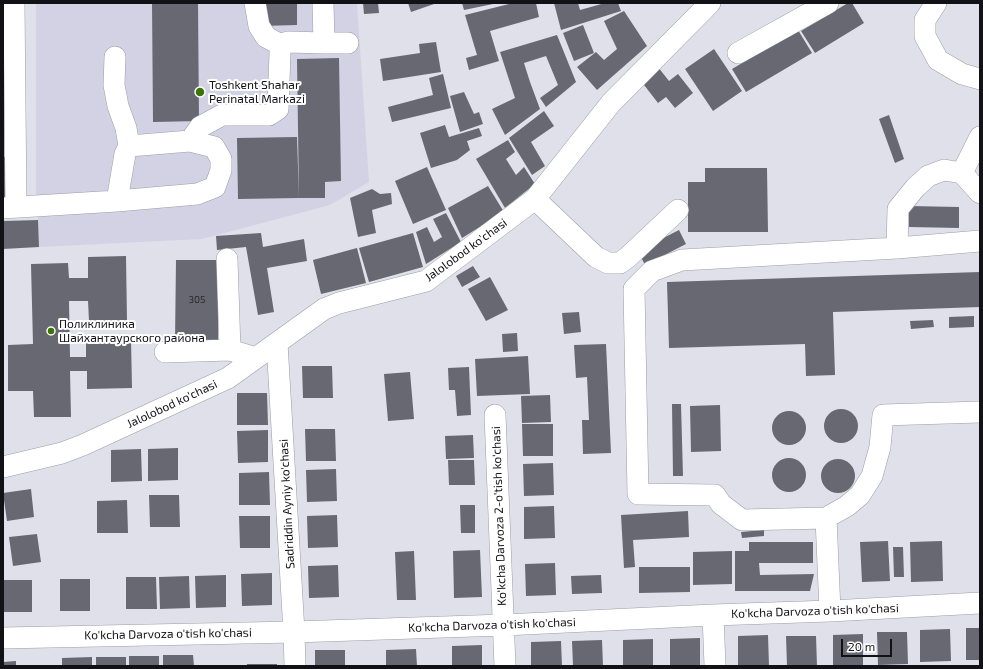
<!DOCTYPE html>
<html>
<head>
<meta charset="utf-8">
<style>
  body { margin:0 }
  #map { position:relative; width:983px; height:669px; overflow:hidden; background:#e0e0eb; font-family:"Exo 2",sans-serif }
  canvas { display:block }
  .frame { position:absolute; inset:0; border:4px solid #121216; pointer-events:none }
  .scale { position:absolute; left:841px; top:639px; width:51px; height:18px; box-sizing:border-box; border:2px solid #121216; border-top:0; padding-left:5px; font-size:12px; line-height:14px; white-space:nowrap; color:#121216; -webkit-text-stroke:3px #fff; paint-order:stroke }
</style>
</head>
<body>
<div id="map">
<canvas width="983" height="669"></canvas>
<div class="frame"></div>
<div class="scale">20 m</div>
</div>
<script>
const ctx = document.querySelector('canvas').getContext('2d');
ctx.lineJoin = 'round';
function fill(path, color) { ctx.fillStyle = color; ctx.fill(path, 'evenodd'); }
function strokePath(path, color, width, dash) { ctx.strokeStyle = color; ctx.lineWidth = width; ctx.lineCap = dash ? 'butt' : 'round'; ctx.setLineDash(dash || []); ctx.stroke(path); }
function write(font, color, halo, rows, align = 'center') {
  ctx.font = font + ' "Exo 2",sans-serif'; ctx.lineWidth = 4; ctx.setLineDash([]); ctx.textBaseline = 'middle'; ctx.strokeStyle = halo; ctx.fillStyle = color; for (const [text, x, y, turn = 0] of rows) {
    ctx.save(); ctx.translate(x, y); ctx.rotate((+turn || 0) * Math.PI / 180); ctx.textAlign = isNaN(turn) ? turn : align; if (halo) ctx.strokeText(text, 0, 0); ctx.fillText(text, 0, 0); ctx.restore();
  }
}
const built = new Path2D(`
  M36,3H357L369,182L330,205L202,239L39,247L38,220L36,206Z`);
const building = new Path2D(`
  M152,3H198L199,121L153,122Z
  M262,3H297V25L262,26Z
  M363,3H378L379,13L364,14Z
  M408,3H437L411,12Z
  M462,3H493V4L464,10Z
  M513,3H536L539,17L490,31L499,61L469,70L466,58L477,55L465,15Z
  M554,3H578L580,10L605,3H618L621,11L561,30Z
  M848,3H852L864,23L815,53L801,31Z
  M624,11L647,46L597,90L577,67L596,52L604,60L617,49L604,21Z
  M583,25L594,53L574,61L563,33Z
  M798,30L812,53L746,92L732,69Z
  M557,35L576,82L546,107L540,98L558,85L546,56L524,63L530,82L540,109L505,135L492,109L515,98L500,52Z
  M436,42L441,72L383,81L380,59L420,53L419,44Z
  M714,49L742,91L713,111L685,69Z
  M339,58L341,181L325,182V198H299L297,59Z
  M658,67L669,81L678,74L693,93L675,108L666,97L658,103L641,81Z
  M443,74L451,108L392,122L388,107L433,95L429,78Z
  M464,92L474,114L479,112L483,124L460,132L450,96Z
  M544,111L554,126L531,142L545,166L532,175L509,138Z
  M889,115L904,159L895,163L879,119Z
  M445,125L449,137L479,128L482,136L467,141L470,150L457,160L431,168L420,133Z
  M297,137L299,198L238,199L237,138Z
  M508,140L515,152L506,159L516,175L524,167L535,184L505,208L476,159Z
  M3,157H10V198H3Z
  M427,167L446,210L413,224L395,181Z
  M705,168H767L768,232H688V182H705Z
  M488,186L504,212L462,238L448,208Z
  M372,189L380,194L391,193L392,204L372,210L376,233L358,237L350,198Z
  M909,206L959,207V228L909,227Z
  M446,213L461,242L426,264L416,232L427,227L434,242L442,237L433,219Z
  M38,220L39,247L3,249V221Z
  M679,230L686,244L645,265L638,251Z
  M261,233L263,247L304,239L307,261L267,268L274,312L258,315L246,247L217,250L216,236Z
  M413,233L423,267L369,282L359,248Z
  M357,248L366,283L321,294L313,260Z
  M126,256L127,321H89L88,301H69L70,357H86V341L131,340L132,388L87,389V371H70L71,417H34L33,391H8V345L33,344L31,264L68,263L69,278H88V257Z
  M176,260H218V341H175Z
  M473,266L480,277L462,287L456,276Z
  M980,272V307L833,312L835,375L806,376L805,344L669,348L667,282Z
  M490,277L508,310L486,321L468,289Z
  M579,312L581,332L564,334L562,313Z
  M974,316V327L949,328V317Z
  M933,320L934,327L911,329L910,321Z
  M517,333L518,351L503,352L502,334Z
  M606,344L611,453L583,454L582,420H589L587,377L576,378L574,345Z
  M528,356L530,394L477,396L475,359Z
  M302,366H332L333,398H303Z
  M469,367L471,415L457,416L455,390H449L448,368Z
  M410,372L414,419L388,421L384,374Z
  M237,393H267L268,425H237Z
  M550,395L551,422L522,423L521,396Z
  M672,404H681L683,476H673Z
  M720,405L721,451L691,452L690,406Z
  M824 426a17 17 0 1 1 34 0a17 17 0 1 1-34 0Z
  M772 428a17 17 0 1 1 34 0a17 17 0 1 1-34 0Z
  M522,424H553V456H523Z
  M305,429H335L336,461H306Z
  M268,430V462L238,463L237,431Z
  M473,435L474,458L446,459L445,436Z
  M178,448V480L148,481V449Z
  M141,449L142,481L111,482V450Z
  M772 475a17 17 0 1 1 34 0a17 17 0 1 1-34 0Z
  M821 476a17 17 0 1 1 34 0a17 17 0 1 1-34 0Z
  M448,460H474L475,485H449Z
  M553,463L554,495L524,496L523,464Z
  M336,469L337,501L307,502L306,470Z
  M269,472L270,505H239V473Z
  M31,489L34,517L7,521L3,493Z
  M149,495H179L180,527H150Z
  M127,500L128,533H97V501Z
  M460,505H475V533H461Z
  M554,506L555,538L524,539V507Z
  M688,511L689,537L633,540L635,567L624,568L621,515Z
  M337,515L338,547L308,548L307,516Z
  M239,516H270V548H240Z
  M764,530V536L742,538L741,532Z
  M37,534L41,562L13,566L9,537Z
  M888,541L890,581L862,582L860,542Z
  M942,541L943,581L911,582L910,542Z
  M749,542H813V563H759L760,575L814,574L810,591H735V551H749Z
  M893,547H903L904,577H894Z
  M480,550L482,597L454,598L453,551Z
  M414,551L416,600H397L395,552Z
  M732,551V584L693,585V552Z
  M555,563L556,595L526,596L525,564Z
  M338,565L339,597L309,598L308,566Z
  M639,567H690V592L639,593Z
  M272,573V605L242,606L241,574Z
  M226,575V607L196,608L195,576Z
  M601,575L602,593L572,594L571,576Z
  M189,576L190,608L160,609L159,577Z
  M126,577H156L157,609H126Z
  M60,579H90V611H60Z
  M3,580H32V612H3Z
  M966,628H980V660H966Z
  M950,629L951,661L920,662V630Z
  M877,632H907L908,664L878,665Z
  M863,634V666H833V635Z
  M768,635L769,666H738V636Z
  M786,636H816L817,666H787Z
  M700,638V666H670V639Z
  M653,639V666H623V640Z
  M602,640L603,666H573L572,641Z
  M561,641L562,666H531V642Z
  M482,645V666H452V646Z
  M416,649L417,666H386V650Z
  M315,650H345V666H315Z
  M163,655H193L194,666H163Z
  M129,656H159V666H129Z
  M92,657V666H62V658Z
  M96,657H126V666H96Z
  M16,661V666H3V662Z
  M247,664H277V666H247Z`);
const minor = new Path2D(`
  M14,3L16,207
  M255,3L259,26L266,37L281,45
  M323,3L324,43H348
  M936,3L925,20V36L938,60L962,74L980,79
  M738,53L828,3
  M115,57L114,85L118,106L126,128L129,146
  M962,173L980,137
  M535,199L596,257L608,263H620L628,257L678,210
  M117,201L125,154L129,146L190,141L200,127L222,115H269L278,109L280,53L281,45L288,42L324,43
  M3,208L117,201L197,194L215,187L221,170V159L214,147L190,141
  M980,241L897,248L682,260L652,271L634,289L638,494L715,495L721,504L742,520L826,518L847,506L860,495L872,476L880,447L883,415L980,412
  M897,248L898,209L915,188L928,176L944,170L962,173L980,193
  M227,259L230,350
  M277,343L294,632L295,666
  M165,352L230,350L256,358
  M495,415L505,666
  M3,467L62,453L83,445L228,378L324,309L339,303L426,281L535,199L611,103L710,3
  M826,518L830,611
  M713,615L715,666
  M3,638L294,632L504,625L713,615L830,611L980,603`);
const markers = [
  [200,92,5,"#3b7405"],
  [51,331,4,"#3b7405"]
];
const numberNames = [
  ["305",197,300]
];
const poiNames = [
  ["Toshkent Shahar",209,85],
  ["Perinatal Markazi",209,99],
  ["Поликлиника",59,324],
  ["Шайхантаурского района",59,338]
];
const streetNames = [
  ["Jalolobod ko'chasi",466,250,-36],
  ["Jalolobod ko'chasi",172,404,-25],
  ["Sadriddin Ayniy ko'chasi",287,504,-93],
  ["Ko'kcha Darvoza 2-o'tish ko'chasi",499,516,-92],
  ["Ko'kcha Darvoza o'tish ko'chasi",815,611,-2],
  ["Ko'kcha Darvoza o'tish ko'chasi",492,625,-2],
  ["Ko'kcha Darvoza o'tish ko'chasi",168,634,-1]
];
fill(built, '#d3d2e5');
fill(building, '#686872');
strokePath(minor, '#9c9ca7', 22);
strokePath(minor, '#fff', 21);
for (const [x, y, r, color] of markers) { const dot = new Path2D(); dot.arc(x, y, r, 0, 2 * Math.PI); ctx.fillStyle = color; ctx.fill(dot); strokePath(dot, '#fff', 1.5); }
write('10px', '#28282d', null, numberNames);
write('12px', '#121216', '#fff', poiNames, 'left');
write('12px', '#121216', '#fff', streetNames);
</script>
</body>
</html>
